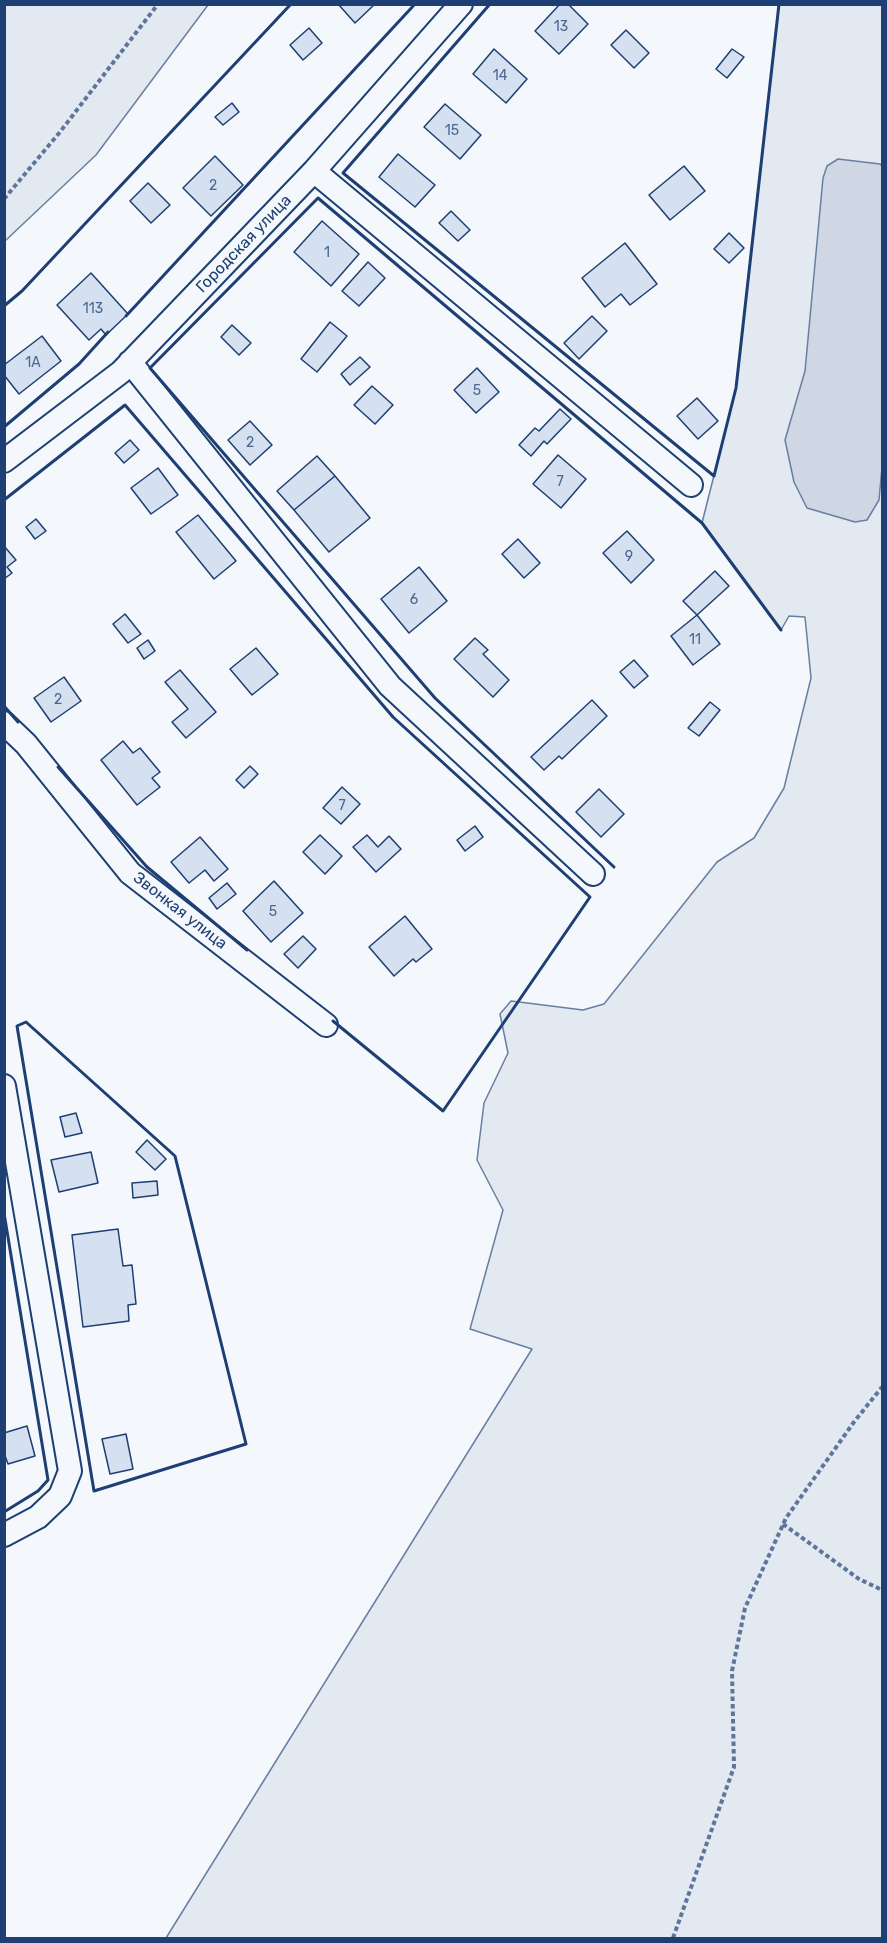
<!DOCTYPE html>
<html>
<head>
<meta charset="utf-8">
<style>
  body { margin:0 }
  #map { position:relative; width:887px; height:1943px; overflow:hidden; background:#f4f7fb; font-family:Rubik,sans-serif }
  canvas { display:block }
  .frame { position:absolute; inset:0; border:6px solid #1d3f73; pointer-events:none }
</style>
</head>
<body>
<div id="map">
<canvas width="887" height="1943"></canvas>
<div class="frame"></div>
</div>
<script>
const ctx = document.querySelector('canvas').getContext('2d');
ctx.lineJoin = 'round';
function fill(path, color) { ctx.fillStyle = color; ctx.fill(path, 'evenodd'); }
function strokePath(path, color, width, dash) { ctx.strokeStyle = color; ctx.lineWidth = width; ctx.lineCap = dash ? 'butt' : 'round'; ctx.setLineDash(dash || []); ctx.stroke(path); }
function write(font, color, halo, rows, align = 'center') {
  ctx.font = font + ' Rubik,sans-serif'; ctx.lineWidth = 4.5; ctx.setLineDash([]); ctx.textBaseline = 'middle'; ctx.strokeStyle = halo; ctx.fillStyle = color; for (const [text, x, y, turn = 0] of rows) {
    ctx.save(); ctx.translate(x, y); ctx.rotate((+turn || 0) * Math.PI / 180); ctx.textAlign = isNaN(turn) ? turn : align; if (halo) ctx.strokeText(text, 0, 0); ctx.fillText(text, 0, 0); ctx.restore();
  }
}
const green = new Path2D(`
  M5,4L208,5L96,155L5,241Z
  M779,5H882V1938H166L532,1349L470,1329L503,1210L477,1160L484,1103L508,1053L500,1014L511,1001L583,1010L604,1004L717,862L754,838L784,788L811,678L805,617L789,616L781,630L702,523L736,388Z`);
const water = new Path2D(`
  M838,159L880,164L882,166V467L879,500L867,520L855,522L807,508L794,482L785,440L805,371L823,178L827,166Z`);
const building = new Path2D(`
  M338,4H375L355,23Z
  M560,4H568L588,24L559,54L535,31Z
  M309,28L322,43L303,60L290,45Z
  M626,30L649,53L634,68L611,45Z
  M494,49L527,79L506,103L473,74Z
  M732,49L744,57L727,78L716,69Z
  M232,103L239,112L223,125L215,117Z
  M445,104L481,135L460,159L424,127Z
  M398,154L435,185L415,207L379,177Z
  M215,156L243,185L211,216L183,188Z
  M684,166L705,191L670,220L649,195Z
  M148,183L170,205L151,223L130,201Z
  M451,211L470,230L458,241L439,223Z
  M322,221L359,254L331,286L294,252Z
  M729,233L744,248L729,263L714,249Z
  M625,243L657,284L630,305L621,294L605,307L582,278Z
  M368,262L385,278L359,306L342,291Z
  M91,273L128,314L106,335L101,329L89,340L57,305Z
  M592,316L607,331L579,359L564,343Z
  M330,322L347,336L317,372L301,359Z
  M232,325L251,343L239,355L221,337Z
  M42,336L61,361L19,394L4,375V365Z
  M360,357L370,367L350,385L341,374Z
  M477,368L499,392L476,413L454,390Z
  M372,386L393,405L375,424L354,405Z
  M697,398L718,421L698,439L677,416Z
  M560,409L571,419L547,444L544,441L531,456L519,445L535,428L539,431Z
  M250,421L272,445L250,465L228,440Z
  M130,440L139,450L124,463L115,453Z
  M558,455L586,479L561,508L533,484Z
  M317,456L335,476L294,510L277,491Z
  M158,468L178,495L151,514L131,488Z
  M335,476L370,518L329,552L294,510Z
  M198,515L236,561L214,579L176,532Z
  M36,519L46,531L35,539L26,527Z
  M627,531L654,560L631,583L603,553Z
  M518,539L540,563L524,578L502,554Z
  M4,546L16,560L7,567L12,573L4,579Z
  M419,567L447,601L409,633L381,599Z
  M715,571L729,586L697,615L683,601Z
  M125,614L141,634L128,643L113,624Z
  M697,615L720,644L693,665L671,636Z
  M475,638L488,650L483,654L509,680L493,697L454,659Z
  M148,640L155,651L144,659L137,648Z
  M256,648L278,674L252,695L230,669Z
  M634,660L648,676L634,688L620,672Z
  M180,670L216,712L186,738L172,722L188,709L165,682Z
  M64,677L81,701L51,722L34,698Z
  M592,700L607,716L562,759L559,756L544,770L531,757Z
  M710,702L720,710L699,736L688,728Z
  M123,741L133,753L140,748L160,772L152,778L160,787L137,805L101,760Z
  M250,766L258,774L244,788L236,780Z
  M342,787L360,804L341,824L323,808Z
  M599,789L624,814L601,837L576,812Z
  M475,826L483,837L465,851L457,840Z
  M320,835L342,856L325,874L303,852Z
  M367,835L378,847L389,836L401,849L376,872L353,847Z
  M200,837L228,869L214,881L205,870L189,883L171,862Z
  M274,881L303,913L271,942L243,911Z
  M227,883L236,894L217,909L209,898Z
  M405,916L432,949L416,962L413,959L394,976L369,947Z
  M303,936L316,949L298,968L284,954Z
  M76,1113L82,1133L65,1137L60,1117Z
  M147,1140L166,1159L155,1170L136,1152Z
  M91,1152L98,1183L59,1192L51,1160Z
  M157,1181L158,1195L133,1198L132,1183Z
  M118,1229L123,1266L132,1265L136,1304L128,1305L129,1321L83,1327L72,1235Z
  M27,1426L35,1456L8,1464L4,1453V1433Z
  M126,1434L133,1469L110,1474L102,1439Z`);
const path = new Path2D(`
  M4,199L60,132L158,4
  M783,1524L859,1579L882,1590
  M673,1938L734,1767L732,1671L745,1608L786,1518L854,1422L882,1387`);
const street = new Path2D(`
  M314,171L691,485
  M130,362L390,686L593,874
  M4,461L121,372L314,171L461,4
  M4,723L26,744L130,873L326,1025
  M4,1086L70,1471L60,1496L38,1517L4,1535`);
const wall = new Path2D(`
  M490,4L343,173L714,476L736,388L779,4
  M4,306L22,291L291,4
  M126,316L415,4
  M4,427L79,364L108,332
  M4,500L125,405L393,717L590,897L443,1111L333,1021
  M4,706L18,722
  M58,767L147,867L247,950
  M614,867L435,698L150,368L318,198L702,523L781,630
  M26,1022L175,1156L246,1444L94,1491L17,1026Z
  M4,1213L48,1480L38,1491L4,1512`);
const numberNames = [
  ["13",561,27],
  ["14",500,76],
  ["15",452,131],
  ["2",213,186],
  ["1",327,253],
  ["113",93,309],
  ["1А",33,363],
  ["5",477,391],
  ["2",250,443],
  ["7",560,482],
  ["9",629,557],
  ["6",414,600],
  ["11",695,640],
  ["2",58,700],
  ["7",342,806],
  ["5",273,912]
];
const streetNames = [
  ["Городская улица",244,244,-46],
  ["Звонкая улица",180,911,38]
];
fill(green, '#e3e9f0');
strokePath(green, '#687fa3', 1.5);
fill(water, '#cfd7e4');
strokePath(water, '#687fa3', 1.5);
fill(building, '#d5e0f0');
strokePath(building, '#1d3f73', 1.5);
strokePath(street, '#1d3f73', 26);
strokePath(path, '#5e769c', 4, [4.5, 3]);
strokePath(street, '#f4f7fb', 22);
strokePath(wall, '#1d3f73', 3);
write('14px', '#4b6792', null, numberNames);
write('16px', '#1d3f73', '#f4f7fb', streetNames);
</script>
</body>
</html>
